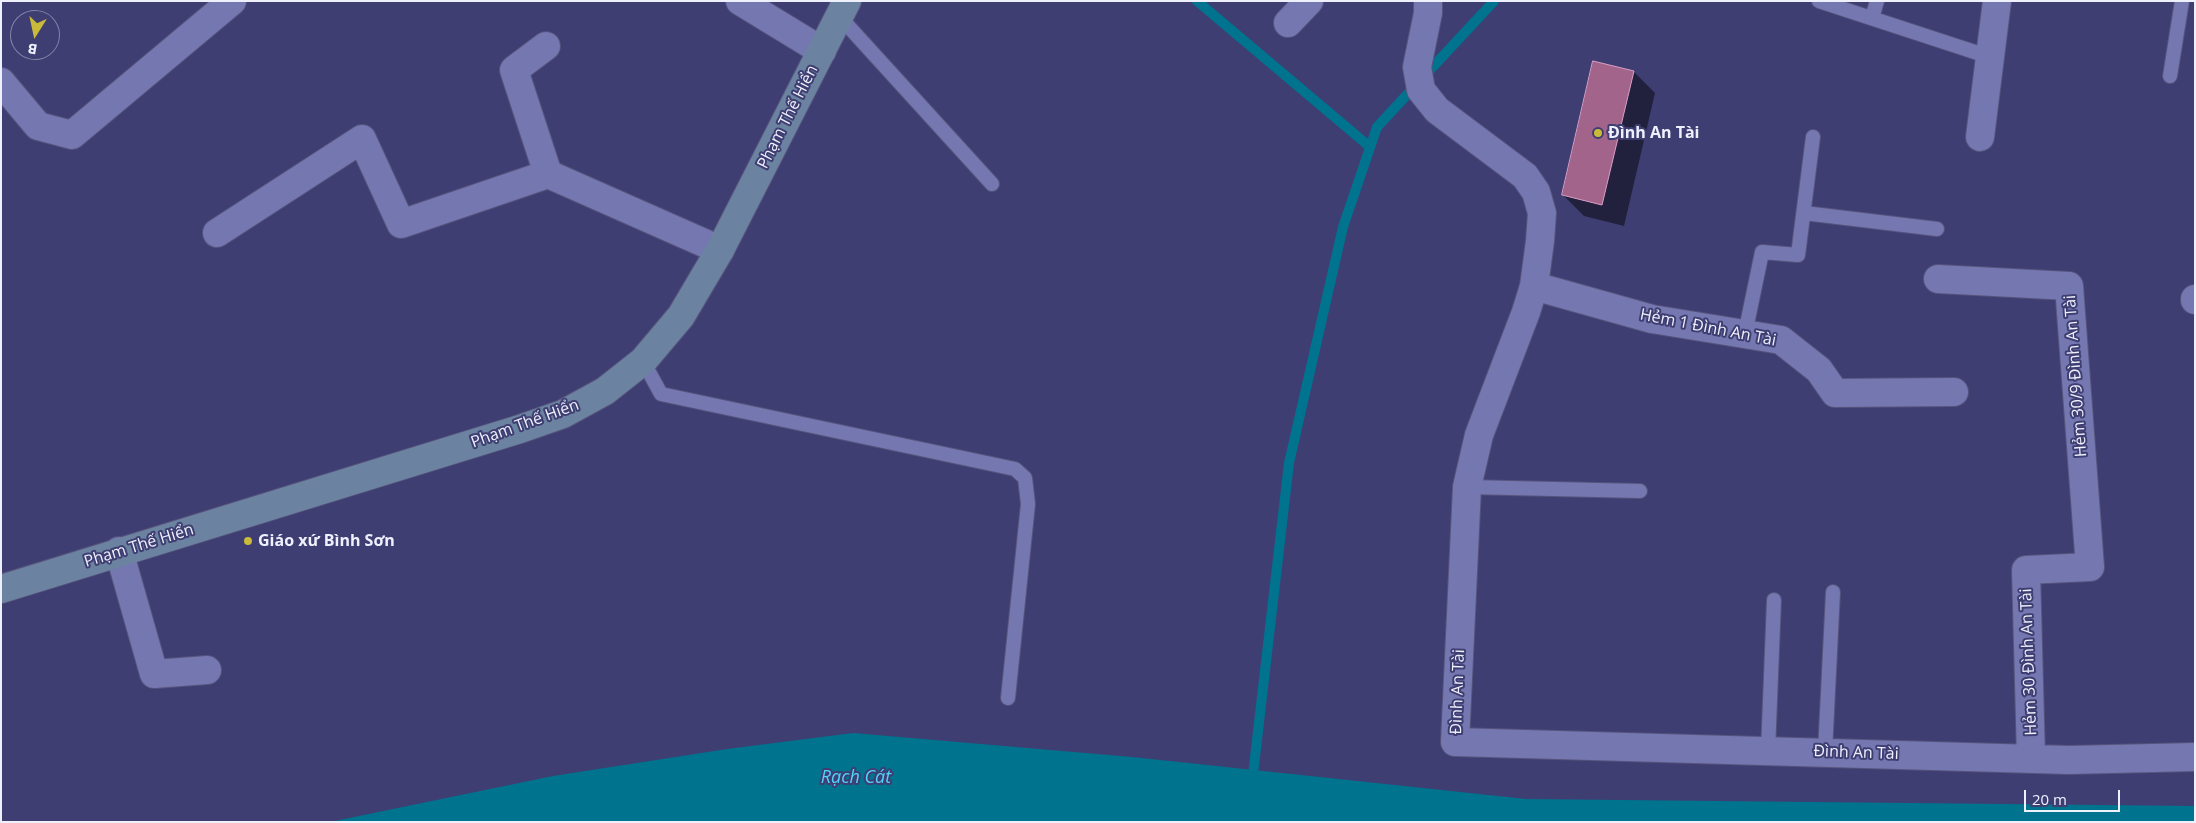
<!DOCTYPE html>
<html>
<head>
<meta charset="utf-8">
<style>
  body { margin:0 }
  #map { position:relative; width:2196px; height:823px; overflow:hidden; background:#3e3e72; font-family:"Open Sans",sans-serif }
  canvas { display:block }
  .frame { position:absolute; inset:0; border:2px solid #eff0fd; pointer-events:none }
  .north { position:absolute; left:10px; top:10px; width:50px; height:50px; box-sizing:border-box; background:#3e3e72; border:1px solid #8585aa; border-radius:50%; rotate:190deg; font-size:14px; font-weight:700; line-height:20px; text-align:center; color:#eff0fd }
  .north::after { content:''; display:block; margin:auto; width:18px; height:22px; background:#caba39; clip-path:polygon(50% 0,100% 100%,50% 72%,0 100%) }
  .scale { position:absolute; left:2024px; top:790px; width:96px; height:22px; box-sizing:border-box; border:2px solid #eff0fd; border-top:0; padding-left:6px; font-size:15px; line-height:18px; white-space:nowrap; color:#eff0fd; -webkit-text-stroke:4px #3e3e72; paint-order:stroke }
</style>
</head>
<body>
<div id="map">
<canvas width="2196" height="823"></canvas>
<div class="frame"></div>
<div class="north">B</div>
<div class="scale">20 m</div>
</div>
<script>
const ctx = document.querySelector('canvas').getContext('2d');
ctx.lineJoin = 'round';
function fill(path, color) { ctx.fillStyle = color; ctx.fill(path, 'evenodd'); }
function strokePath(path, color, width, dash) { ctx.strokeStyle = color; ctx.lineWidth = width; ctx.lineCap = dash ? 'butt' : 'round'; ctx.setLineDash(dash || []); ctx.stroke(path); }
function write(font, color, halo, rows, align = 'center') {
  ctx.font = font + ' "Open Sans",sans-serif'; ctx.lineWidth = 4; ctx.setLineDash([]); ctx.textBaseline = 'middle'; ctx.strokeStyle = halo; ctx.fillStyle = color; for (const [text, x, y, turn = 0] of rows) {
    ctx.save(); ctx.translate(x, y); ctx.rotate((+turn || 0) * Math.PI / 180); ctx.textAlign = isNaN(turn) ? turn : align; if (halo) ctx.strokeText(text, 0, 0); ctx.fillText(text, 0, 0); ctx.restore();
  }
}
const water = new Path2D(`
  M853,733L1132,757L1526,799L2195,806V822H330L553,776L727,749Z`);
const shadow = new Path2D(`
  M1634,72L1655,93L1624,226L1584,216L1563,195Z`);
const stream = new Path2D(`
  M1197,1L1370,147
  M1252,783L1289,463L1343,227L1377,127L1494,1`);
const building = new Path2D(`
  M1593,61L1634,71L1602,205L1562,195Z`);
const lane = new Path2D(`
  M1819,1L1990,57
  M839,16L992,184
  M1872,18L1877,1
  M2170,76L2182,1
  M1804,213L1937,229
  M1745,334L1762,252L1798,255L1813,137
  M643,361L661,394L1015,469L1025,478L1028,504L1008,698
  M1467,487L1640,491
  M1768,751L1774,600
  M1825,752L1833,592`);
const street = new Path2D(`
  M740,1L822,51
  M1428,1V13L1417,67L1421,90L1437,110L1525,176L1536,192L1542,213L1540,241L1534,286L1526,312L1479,435L1467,487L1455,742L2069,760L2195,757
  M1288,23L1309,1
  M546,46L514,70L548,174
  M1,82L38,126L72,135L232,1
  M1980,137L1997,1
  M217,233L362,139L401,224L548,174L720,250
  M1938,279L2069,286L2090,567L2026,570L2031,758
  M1534,286L1652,319L1781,340L1819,370L1835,393L1954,392
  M2195,300V299
  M119,551L154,674L207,670`);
const secondary = new Path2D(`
  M1,589L520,429L563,414L605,391L643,361L681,316L720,250L847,1`);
const markers = [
  [1598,133,5,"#caba39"],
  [248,541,5,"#caba39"]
];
const streetNames = [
  ["Phạm Thế Hiển",788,117,-63],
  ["Hẻm 1 Đình An Tài",1708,328,11],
  ["Hẻm 30/9 Đình An Tài",2076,376,-94],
  ["Phạm Thế Hiển",525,424,-20],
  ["Phạm Thế Hiển",139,546,-17],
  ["Hẻm 30 Đình An Tài",2029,662,-92],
  ["Đình An Tài",1458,692,-88],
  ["Đình An Tài",1856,753,2]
];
const poiNames = [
  ["Đình An Tài",1608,133],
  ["Giáo xứ Bình Sơn",258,541]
];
const waterNames = [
  ["Rạch Cát",856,778]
];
fill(water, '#00738e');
fill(shadow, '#0007');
strokePath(stream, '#00738e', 10);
fill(building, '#a2648b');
strokePath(building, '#db9ec4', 1);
strokePath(lane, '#56547d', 16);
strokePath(street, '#56547d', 30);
strokePath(secondary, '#56547d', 30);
strokePath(lane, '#7577b1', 14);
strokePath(street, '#7577b1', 28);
strokePath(secondary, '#6b83a1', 28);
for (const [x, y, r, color] of markers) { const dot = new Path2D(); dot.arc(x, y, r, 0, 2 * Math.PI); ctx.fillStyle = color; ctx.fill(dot); strokePath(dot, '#3e3e72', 2); }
write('16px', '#eff0fd', '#3e3e72', streetNames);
write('bold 16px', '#eff0fd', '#3e3e72', poiNames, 'left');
write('italic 18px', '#51d4fc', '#3e3e72', waterNames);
</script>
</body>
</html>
